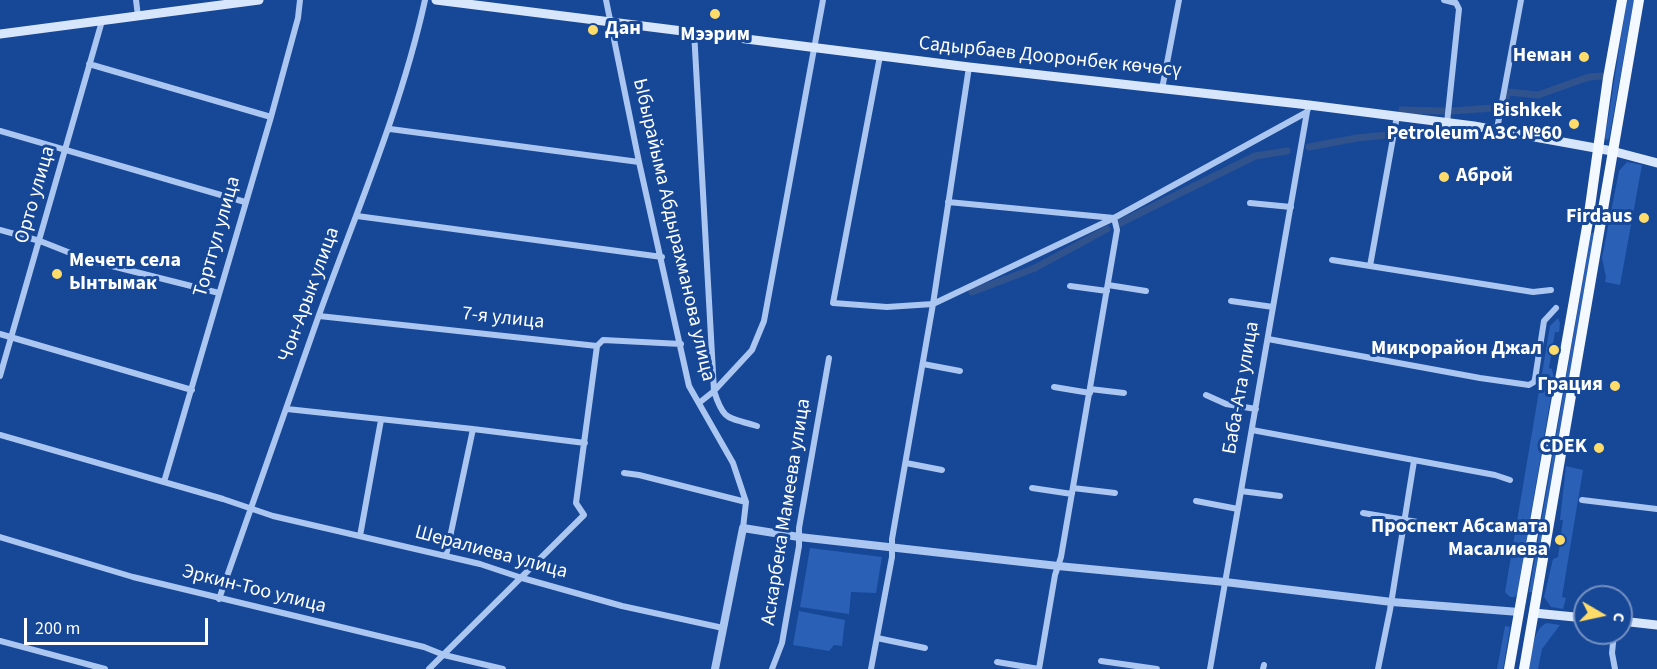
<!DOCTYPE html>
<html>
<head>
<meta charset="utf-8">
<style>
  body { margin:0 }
  #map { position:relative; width:1657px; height:669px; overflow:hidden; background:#174797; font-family:"Source Sans 3",sans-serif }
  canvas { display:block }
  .north { position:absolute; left:1573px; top:585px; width:60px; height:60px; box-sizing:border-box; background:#174797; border:2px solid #7491c1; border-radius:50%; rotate:99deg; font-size:16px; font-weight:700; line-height:24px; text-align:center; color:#fff }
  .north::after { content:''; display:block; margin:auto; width:21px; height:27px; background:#ffdc6a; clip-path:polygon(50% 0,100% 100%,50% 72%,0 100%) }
  .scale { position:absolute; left:24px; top:618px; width:184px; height:27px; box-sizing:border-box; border:3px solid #fff; border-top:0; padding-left:8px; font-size:18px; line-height:21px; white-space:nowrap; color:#fff; -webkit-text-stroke:4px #174797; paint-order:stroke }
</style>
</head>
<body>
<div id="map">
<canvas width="1657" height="669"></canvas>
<div class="north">С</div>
<div class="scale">200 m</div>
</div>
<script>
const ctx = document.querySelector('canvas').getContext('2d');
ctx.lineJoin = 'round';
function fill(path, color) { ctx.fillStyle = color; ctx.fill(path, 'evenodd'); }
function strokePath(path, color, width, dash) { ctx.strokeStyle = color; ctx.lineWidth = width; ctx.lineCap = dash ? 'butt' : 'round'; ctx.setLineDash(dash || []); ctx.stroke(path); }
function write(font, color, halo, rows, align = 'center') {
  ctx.font = font + ' "Source Sans 3",sans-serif'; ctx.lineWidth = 6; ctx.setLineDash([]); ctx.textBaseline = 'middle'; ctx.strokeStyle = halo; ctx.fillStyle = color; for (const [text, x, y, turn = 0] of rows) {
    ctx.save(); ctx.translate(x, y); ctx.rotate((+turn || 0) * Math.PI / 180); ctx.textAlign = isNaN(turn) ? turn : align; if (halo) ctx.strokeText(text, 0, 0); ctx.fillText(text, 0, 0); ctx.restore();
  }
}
const green = new Path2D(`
  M1627,0H1634L1609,139L1606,140L1605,137C1613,92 1619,46 1627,0Z
  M1627,162L1642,165L1620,285L1605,282L1606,277L1602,258L1619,171Z
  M1594,232L1532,592H1529L1591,233Z
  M1558,318L1560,323L1559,332H1555L1549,368L1552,369L1554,379L1517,594L1515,597H1510L1505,592L1550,326Z
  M1566,466L1583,470L1562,597L1566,598L1563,609L1551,607L1544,597L1553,559L1558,557L1563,520H1560Z
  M810,548L882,557L876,593L851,592L849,614L800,607Z
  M799,611L845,620L842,646L834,645L829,651L793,645Z
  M1547,623L1560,625L1542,649L1538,669H1529C1532,654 1532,629 1547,623Z
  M1505,626L1510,627L1503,669H1497Z`);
const canal = new Path2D(`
  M1504,104L1508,92L1538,95L1589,77L1602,76
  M1402,110L1443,111
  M1452,111L1493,108
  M1309,147L1357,138L1388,135
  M1118,224L1255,156L1287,151
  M972,292L1035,268L1107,229`);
const minor = new Path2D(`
  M136,0L138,16
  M606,0L639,162L689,386L733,463L746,502L743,528
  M1444,0L1456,3L1459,9L1447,123
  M694,31L714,391C724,422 728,417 757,426
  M880,56L833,303L887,307L933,304L1114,218L1307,112L1309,105
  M89,64L271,117
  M1162,89L1179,0
  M1397,116L1370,266L1533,292L1551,290
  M390,129L639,162
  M1497,129L1521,0
  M0,131L245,202
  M948,202L1114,218L1117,230L1061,557L1055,575L1039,669
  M1250,203L1291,207
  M357,216L662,257
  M0,230L40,241L88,260L219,293
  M1332,260L1370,266
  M1108,285L1146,291
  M1070,286L1107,291
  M1231,301L1273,307
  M319,316L597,346L603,340L681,344
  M0,334L192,390
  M1268,339L1480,378L1529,385L1534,382L1535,379L1544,321L1556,308
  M923,364L960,371
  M0,376L102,21
  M1054,387L1090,393
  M1090,389L1124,393
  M1206,395L1226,404L1256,409
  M699,403L714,391L752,350L764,321L823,0
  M287,409L473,429L585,443
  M1252,430L1495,475L1510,480
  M0,435L223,499L273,516L480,564L522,578L622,606L723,628
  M906,463L942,470
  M624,473L639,475L746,502
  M164,482L271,117L298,18L300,0
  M1032,488L1072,494
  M1073,488L1115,493
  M1241,491L1280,496
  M1582,500L1657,509
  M1196,501L1238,509
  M1363,513L1448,527
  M360,536L381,420
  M0,537L133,577L424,647L444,655L503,669
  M446,556L473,429
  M219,599C252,504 285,409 319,315C357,210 401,109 425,0
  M1614,633L1612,653L1615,669
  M877,638L925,648
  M0,641L105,669
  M1101,661L1157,669
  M997,662L1039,669
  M429,669L584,515L576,503L597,346
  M772,669L782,643L799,546V528L829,358
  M871,669L892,557V539L933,304L969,67
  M1210,669L1307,112
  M1263,669L1264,665
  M1378,669L1390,610L1414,461`);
const tertiary = new Path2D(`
  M715,669L743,528L799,537L1058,566L1225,582L1392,602L1519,612`);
const secondary = new Path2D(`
  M436,0L969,67L1309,105L1474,126L1612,151L1657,163
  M0,34L259,0
  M1534,613L1585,618
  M1621,621L1657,625`);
const primary = new Path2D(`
  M1509,669L1588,221L1608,78L1622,0
  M1524,669L1639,0`);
const markers = [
  [715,14,6,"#ffdc6a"],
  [593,30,6,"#ffdc6a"],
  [1584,57,6,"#ffdc6a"],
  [1574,124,6,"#ffdc6a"],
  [1444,177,6,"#ffdc6a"],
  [1644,218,6,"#ffdc6a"],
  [57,274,6,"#ffdc6a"],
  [1554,350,6,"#ffdc6a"],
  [1615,386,6,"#ffdc6a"],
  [1599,448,6,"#ffdc6a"],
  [1560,540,6,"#ffdc6a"]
];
const poiNames = [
  ["Дан",605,30,"left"],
  ["Мээрим",715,36,"center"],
  ["Неман",1572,57],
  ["Bishkek",1562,112],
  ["Petroleum АЗС №60",1562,135],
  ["Аброй",1456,177,"left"],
  ["Firdaus",1632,218],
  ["Мечеть села",69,262,"left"],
  ["Ынтымак",69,285,"left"],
  ["Микрорайон Джал",1542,350],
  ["Грация",1603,386],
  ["CDEK",1587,448],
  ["Проспект Абсамата",1548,528],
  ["Масалиева",1548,551]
];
const streetNames = [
  ["Садырбаев Дооронбек көчөсү",1050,58,6],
  ["Орто улица",36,195,-74],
  ["Ыбырайыма Абдырахманова улица",673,230,77],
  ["Тортгул улица",218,237,-74],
  ["Чон-Арык улица",310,295,-70],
  ["7-я улица",503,319,6],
  ["Баба-Ата улица",1242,388,-80],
  ["Аскарбека Мамеева улица",787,512,-81],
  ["Шералиева улица",491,553,15],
  ["Эркин-Тоо улица",254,590,14]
];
fill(green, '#2a60b6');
strokePath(canal, '#30538e', 7);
strokePath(minor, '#aac6f1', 6);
strokePath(tertiary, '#aac6f1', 8);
strokePath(secondary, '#d8e6fc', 9);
strokePath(primary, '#f4f8ff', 10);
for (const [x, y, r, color] of markers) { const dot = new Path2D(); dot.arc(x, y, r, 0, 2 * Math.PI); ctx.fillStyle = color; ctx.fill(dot); strokePath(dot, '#174797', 2); }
write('bold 20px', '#fff', '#174797', poiNames, 'right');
write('20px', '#fff', '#174797', streetNames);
</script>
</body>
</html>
